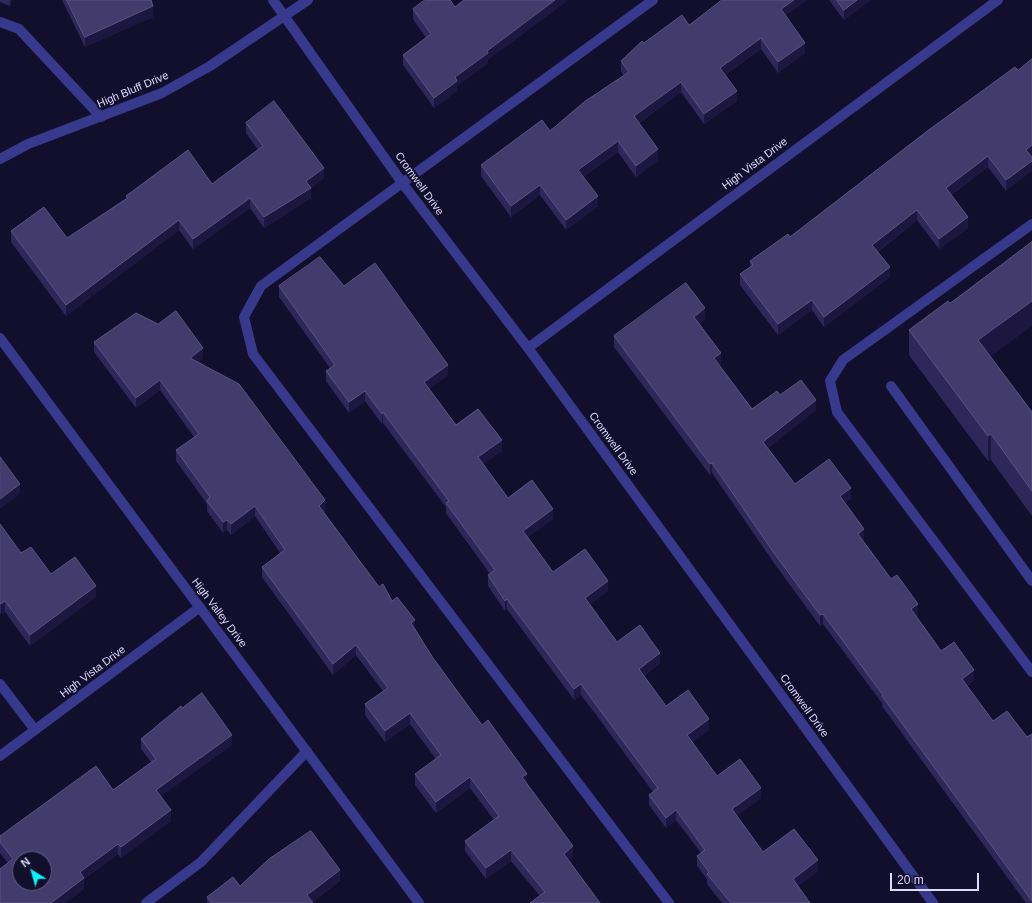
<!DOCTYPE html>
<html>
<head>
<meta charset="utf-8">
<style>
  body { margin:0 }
  #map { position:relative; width:1032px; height:903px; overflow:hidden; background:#120f2c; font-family:Helvetica,sans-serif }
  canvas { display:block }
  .north { position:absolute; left:12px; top:851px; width:40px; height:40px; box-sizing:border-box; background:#120f2c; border:1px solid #636080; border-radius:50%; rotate:323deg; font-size:11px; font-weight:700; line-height:16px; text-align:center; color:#dcdaff }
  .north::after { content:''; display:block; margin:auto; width:14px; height:18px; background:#06f4ff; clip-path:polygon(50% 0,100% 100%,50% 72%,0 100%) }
  .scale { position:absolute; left:890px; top:873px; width:89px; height:18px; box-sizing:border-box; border:2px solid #dcdaff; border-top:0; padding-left:5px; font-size:12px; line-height:14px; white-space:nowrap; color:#dcdaff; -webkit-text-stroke:3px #120f2c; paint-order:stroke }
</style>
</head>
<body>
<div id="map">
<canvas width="1032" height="903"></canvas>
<div class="north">N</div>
<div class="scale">20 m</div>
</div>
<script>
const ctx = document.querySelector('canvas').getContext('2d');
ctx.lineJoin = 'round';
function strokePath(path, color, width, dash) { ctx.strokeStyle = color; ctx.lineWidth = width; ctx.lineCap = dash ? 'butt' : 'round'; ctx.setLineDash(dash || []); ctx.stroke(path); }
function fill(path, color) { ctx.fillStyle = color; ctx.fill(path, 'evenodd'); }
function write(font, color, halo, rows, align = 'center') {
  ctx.font = font + ' Helvetica,sans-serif'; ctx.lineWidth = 4; ctx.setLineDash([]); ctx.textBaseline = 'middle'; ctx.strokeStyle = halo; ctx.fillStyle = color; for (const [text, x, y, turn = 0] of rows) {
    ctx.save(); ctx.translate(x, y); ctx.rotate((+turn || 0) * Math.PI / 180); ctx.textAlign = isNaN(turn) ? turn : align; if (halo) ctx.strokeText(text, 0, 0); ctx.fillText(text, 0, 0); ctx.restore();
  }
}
const lane = new Path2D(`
  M653,0L261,286L244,317L253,354L669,903
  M0,22L19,29L101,117
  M1032,224L843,360L830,381L837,412L1032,672
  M891,386L1032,581
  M0,684L35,730
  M146,903L201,862L307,751`);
const street = new Path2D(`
  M273,0L403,184L528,348L933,903
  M0,159L28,144L162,93L210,66L308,0
  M0,338L419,903
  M528,348L998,0
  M0,756L200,607`);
const wall = new Path2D(`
  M0,0H12L10,6L0,2Z
  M62,0H151L153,17L85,47Z
  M829,0H871L844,20Z
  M413,9L488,60V63L457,86V91L434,108L403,65V55L426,38L413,19Z
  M786,16L805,53L778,73L761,49L725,75L737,101L704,124L681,92L639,123L658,160L636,177L618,152L583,177L598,206L566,230L540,195L511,217L481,176V165L550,131L624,76L621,71V61L644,43L689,25Z
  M246,123L324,178L311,188V198L264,228L250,208L193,249L179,230L66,316L11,242V231L67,238L126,198V196L212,184L258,150L246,133Z
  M930,129L1031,156L1006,191L988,167L951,195L968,228L939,249L917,220L878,252L890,277L824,327L812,310L778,335L740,285V274L750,267V261L790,237Z
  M279,286H344L448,375L429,389L456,425L502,451L483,464L508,498L553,519L528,537L553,572L608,591L590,604L617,642L660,663L644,676L666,706L709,730L692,742L717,776L761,798L737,816L763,852L818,871L798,886L810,903H722L707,884V879L697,866V856L701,853L676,820L666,828L649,805V795L653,792L594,712L581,695L574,700L507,609L505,611L488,586V575L490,574L446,513V507L383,423L382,424L365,401L349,413L326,381V371L330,368L279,297Z
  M705,319L699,324L721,363L719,365L752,409L780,395L816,410L768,448L795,484L851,499L845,503L864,540L863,541L918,614L916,616L941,651L974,680L967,686L993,721L1027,737L1032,734V903H1026L882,706V703L823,624L820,626L774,563L712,473L710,475L614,347V336Z
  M909,330L990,357L1032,412V516L991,460L988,461L909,355Z
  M94,342L203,358L198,362L325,511L324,512L379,587L392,601L415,628L433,658L482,725L527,784L573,857L569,861L600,903L540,896L511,861L486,879L465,851V841L494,820L470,788L436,813L415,785V774L436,759L410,724L385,742L365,715V704L383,691L356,655L333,675L262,577V567L280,553L255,516L231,535L227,530L223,533L207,511V504L176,461V450L194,437L160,390L136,408L94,352Z
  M0,524L21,553L51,574L96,597L30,646L5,612L1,614L0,613Z
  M141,739L232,745L161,796L171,821L121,858L118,854L84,879V889L65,903H0L8,863L0,853V836L113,790L151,762L141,749Z
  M340,881L312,902L313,903H207V897L240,886Z`);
const shadedWall = new Path2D(`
  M10,0H12L10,6Z
  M555,0H569L488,60V63L457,86V91L434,108V98L455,77L487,51Z
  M794,0H808L781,19V9Z
  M857,0H871L844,20V10Z
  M153,6V17L85,47V37Z
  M761,38V49L720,78V68Z
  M805,43V53L778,73V62Z
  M681,82V92L634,126V116Z
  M737,91V101L704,124V114Z
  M618,141V152L578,180V170Z
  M1032,145V156L1026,160V150Z
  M658,149V160L636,177V166Z
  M988,156V167L946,198V188Z
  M1032,161V171L1006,191V180Z
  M324,168V178L311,188V198L264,228V217L306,181Z
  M540,185V195L511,217V206Z
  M598,196V206L566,230V220Z
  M250,198V208L193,249V239Z
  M917,210V220L872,256V245Z
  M968,217V228L939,249V239Z
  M179,220V230L66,316V305Z
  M890,267V277L824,327V317Z
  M812,300V310L778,335V324Z
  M1032,301V326L978,366V340Z
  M705,308V319L694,327V317Z
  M203,348V358L190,368V358Z
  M721,353V363L714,368V358Z
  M448,365V375L424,393V382Z
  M160,380V390L136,408V398Z
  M365,391V401L349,413V402Z
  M816,400V410L763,452V442Z
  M383,412V423L382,424V414Z
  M991,434V460L988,461V436Z
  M502,440V451L478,468V457Z
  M712,463V473L710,475V464Z
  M20,484V494L0,509V499Z
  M851,488V499L840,507V496Z
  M325,500V511L319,516V506Z
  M255,506V516L231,535V524Z
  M553,509V519L523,541V531Z
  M227,520V530L223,533V522Z
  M864,529V540L858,544V534Z
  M608,581V591L585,608V598Z
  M96,586V597L30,646V635Z
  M507,599V609L505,611V601Z
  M5,601V612L1,614V604Z
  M918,604V614L911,620V609Z
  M823,614V624L820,626V615Z
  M415,620V631L411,623Z
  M356,645V655L333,675V664Z
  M660,653V663L639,679V669Z
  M974,670V680L962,689V679Z
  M581,684V695L574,700V689Z
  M410,713V724L385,742V731Z
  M709,719V730L687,746V735Z
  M232,735V745L156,800V790Z
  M527,774V784L522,777Z
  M470,777V788L436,813V802Z
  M761,788V798L732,820V809Z
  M171,810V821L121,858V847Z
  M676,810V820L666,828V818Z
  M118,844V854L84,879V889L65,903H51L80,872Z
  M573,846V857L564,865V854Z
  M511,850V861L486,879V868Z
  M818,860V871L793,890V879Z
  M340,870V881L310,903L307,895Z`);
const building = new Path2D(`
  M67,0H151L153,6L85,37Z
  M425,0H450L455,7L464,0H555L487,51L488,53L455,77L457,81L434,98L403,55L431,34L413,9Z
  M722,0H794L781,9L805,43L778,62L761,38L720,68L737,91L704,114L681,82L634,116L658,149L636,166L618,141L578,170L598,196L566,220L540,185L511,206L481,165L542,120L550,131L584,102L629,72L621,61L642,41L644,43L682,15L689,25Z
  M837,0H857L844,10Z
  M1032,59V145L1026,150L1032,157V161L1006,180L988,156L946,188L968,217L939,239L917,210L872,245L890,267L824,317L812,300L778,324L740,274L753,265L750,261L788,234L790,237L930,129L1015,67L1018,70Z
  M274,101L324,168L306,181L311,188L264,217L250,198L193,239L179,220L66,305L11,231L44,207L67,238L128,198L126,196L188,150L212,184L263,146L246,123Z
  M1032,242V301L978,340L1032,412V491L991,434L988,436L909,330L948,301L950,303Z
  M320,257L344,286L375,263L448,365L424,382L456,425L478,409L502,440L478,457L508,498L532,480L553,509L523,531L553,572L585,549L608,581L585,598L617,642L640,625L660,653L639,669L666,706L688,690L709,719L687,735L717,776L740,759L761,788L732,809L763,852L794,829L818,860L793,879L810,903H731L707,874L709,872L697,856L705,850L676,810L666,818L649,795L658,788L594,702L581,684L574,689L507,599L505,601L488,575L495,570L446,503L449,501L383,412L382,414L365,391L349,402L326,371L335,365L279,286Z
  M686,283L705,308L694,317L721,353L714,358L752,409L777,391L780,395L801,380L816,400L763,442L795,484L829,459L851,488L840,496L864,529L858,534L891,579L897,575L918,604L911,609L941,651L954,642L974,670L962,679L993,721L1007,711L1027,737L1032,734V901L882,696L883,695L823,614L820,615L774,553L712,463L710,464L614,336Z
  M176,311L203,348L190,358L239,384L325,500L319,506L379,587L383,584L392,601L397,597L415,620L411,623L433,658L482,725L488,720L527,774L522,777L573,846L564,854L600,903H530L545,892L511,850L486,868L465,841L499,816L470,777L436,802L415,774L441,755L410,713L385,731L365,704L388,688L356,645L333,664L262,567L285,550L255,506L231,524L227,520L223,522L207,501L210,497L176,450L199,434L160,380L136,398L94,342L136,313L158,324Z
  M0,457L20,484L0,499Z
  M0,524L21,553L31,547L51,574L75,557L96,586L30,635L5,601L1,604L0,602Z
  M202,693L232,735L156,790L171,810L121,847L118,844L80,872L84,878L51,903H0V869L13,859L0,842V836L96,766L113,790L156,759L141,739L181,706L182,708ZM20,859H44V883H20Z
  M311,831L340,870L307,895L313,903H212L207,897L233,877L240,886L269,859Z`);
const streetNames = [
  ["High Bluff Drive",133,90,-23],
  ["High Vista Drive",755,164,-37],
  ["Cromwell Drive",419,184,54],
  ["Cromwell Drive",613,444,54],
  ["High Valley Drive",219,613,53],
  ["High Vista Drive",93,672,-37],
  ["Cromwell Drive",804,706,54]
];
strokePath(lane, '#37398d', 10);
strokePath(street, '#37398d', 10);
fill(wall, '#2f275a');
fill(shadedWall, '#1c1640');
fill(building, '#423b6c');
strokePath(building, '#5a5483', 1);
write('11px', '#dcdaff', '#120f2c', streetNames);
</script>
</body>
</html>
